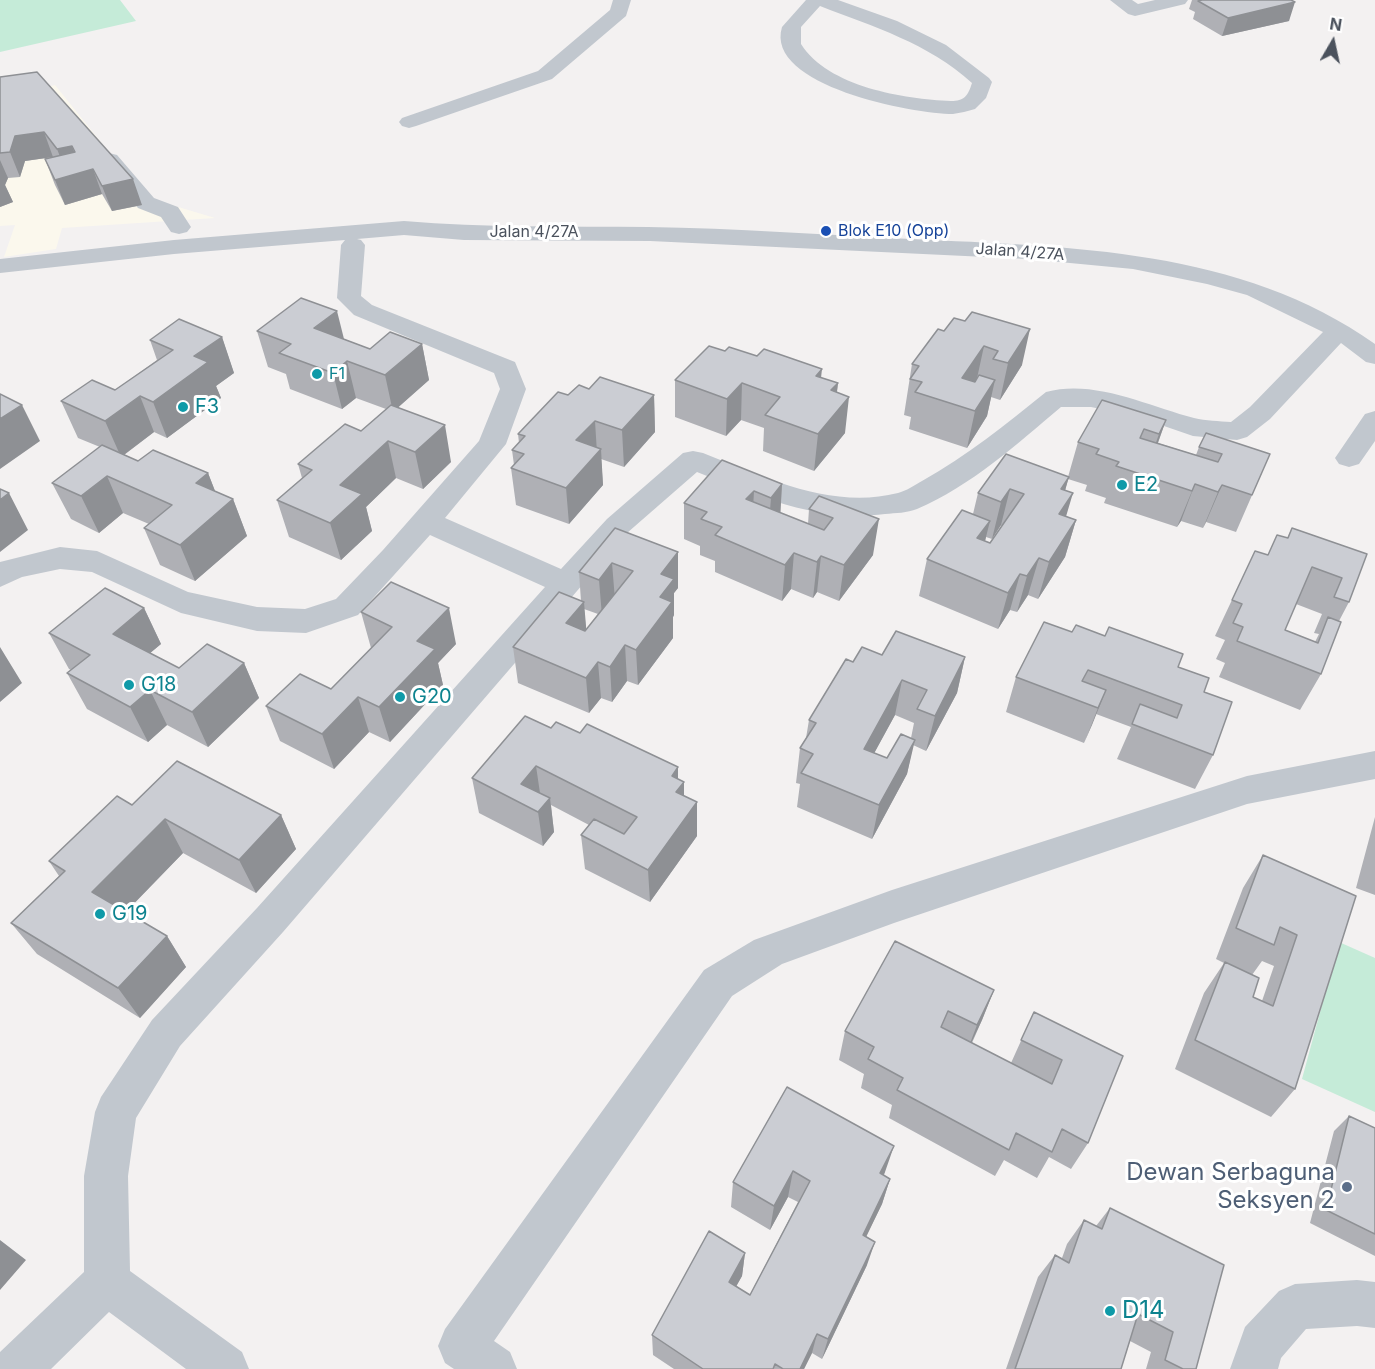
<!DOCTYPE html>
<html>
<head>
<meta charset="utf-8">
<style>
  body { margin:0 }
  #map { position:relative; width:1375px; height:1369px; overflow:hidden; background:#f3f1f1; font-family:Inter,sans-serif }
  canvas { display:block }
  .north { position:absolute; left:1303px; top:12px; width:60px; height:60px; -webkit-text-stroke:4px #fff; paint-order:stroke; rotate:9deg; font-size:16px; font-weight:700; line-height:24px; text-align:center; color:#4b525d }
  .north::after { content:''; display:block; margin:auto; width:21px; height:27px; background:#4b525d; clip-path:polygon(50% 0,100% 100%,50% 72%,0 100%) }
</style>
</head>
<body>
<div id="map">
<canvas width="1375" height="1369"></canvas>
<div class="north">N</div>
</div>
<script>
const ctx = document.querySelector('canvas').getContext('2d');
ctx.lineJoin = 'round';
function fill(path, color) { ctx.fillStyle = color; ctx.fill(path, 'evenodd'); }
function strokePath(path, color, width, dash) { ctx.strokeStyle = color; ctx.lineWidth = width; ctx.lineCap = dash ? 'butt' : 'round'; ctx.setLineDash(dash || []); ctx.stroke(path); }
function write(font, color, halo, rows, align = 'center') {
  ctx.font = font + ' Inter,sans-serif'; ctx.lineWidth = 6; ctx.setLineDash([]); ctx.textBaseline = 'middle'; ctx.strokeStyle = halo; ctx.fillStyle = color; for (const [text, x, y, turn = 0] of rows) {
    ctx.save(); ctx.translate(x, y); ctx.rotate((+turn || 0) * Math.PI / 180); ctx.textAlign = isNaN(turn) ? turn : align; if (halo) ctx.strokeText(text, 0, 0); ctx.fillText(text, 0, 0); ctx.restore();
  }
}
const commercial = new Path2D(`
  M55,85L145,197L215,218L62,228L56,249L4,257L15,225L0,226V98Z`);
const green = new Path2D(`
  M0,0H120L136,21L0,52Z
  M1339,942L1375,958V1112L1302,1079Z`);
const minor = new Path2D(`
  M613,0H631L626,16L552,79L416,126L409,128L402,126L399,122L402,118L538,71L610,10Z
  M806,0H838L897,21L946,45L989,78L992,82L986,98L975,109C968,111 960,113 953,114C914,114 764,86 782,27ZM820,6C874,27 928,43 972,83C968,96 964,101 951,101C904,99 828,87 801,44V27Z
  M1110,0H1132L1138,4L1155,0H1188L1185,4L1135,16L1128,14Z
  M109,153L117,155L154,198L178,207L191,227L187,232L179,234L171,232L161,217L138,208L98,160L101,155Z
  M404,221C485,228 566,226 648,227C736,228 824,235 911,239C1070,247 1240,248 1375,344V364L1366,362L1341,343L1270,419L1247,437L1237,440L1193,436L1135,416L1091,407H1061C1017,444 971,486 917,509C907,513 896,513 885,514C817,523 759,496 697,472L627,533L283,932L180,1046L136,1118L128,1176L130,1271L242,1352L249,1369H186L109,1312L51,1369H0V1352L84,1272V1176L95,1112L101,1097L152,1020L257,908L545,587L430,535L358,615L306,633L257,631L181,613L92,572L60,569L22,577L0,587V562L60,547L97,551L188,592L257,607L305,609L336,599L383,550L479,441L500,389L494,373L354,315L337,298L341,245L345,240L174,254L0,273V259L174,240ZM404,235L464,240L650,241L1028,259L1133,269L1207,284L1247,295L1323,332L1250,407L1231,422C1219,421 1206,421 1194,418C1147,406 1095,379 1046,392C1006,424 967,456 922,481C915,485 906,491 898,493C831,510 764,477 703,453L693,451L683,453L607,519L561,569L445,518L506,444L526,389L515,362L372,305L361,296L365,245L361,240L357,239Z
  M1375,411V441L1359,464L1349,467L1339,464L1335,458L1365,414Z
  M1375,751V779L1247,804L894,923L782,964L732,996L494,1341L510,1352L517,1369H454L445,1363L438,1346L445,1329L704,970L754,940L892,890L1247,776Z
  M1357,1280L1375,1282V1328L1357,1326L1306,1329L1281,1358L1278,1369H1230L1245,1327L1279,1291L1295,1284Z`);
const wall = new Path2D(`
  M1192,0H1291L1289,21L1222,36L1193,19L1195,12L1189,9Z
  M0,77L142,205L112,211L102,194L65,205L55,185L45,159L53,157L25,161L20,177L8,178L5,185L13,202L0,207Z
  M965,321L1022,365L1000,400L991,397L987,416L967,448L909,429L911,417L904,415L912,364L944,331Z
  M257,331L344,339L370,349L422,344L429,380L398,407L451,462L423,489L396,478L366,507L372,531L341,560L289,537L277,500L302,478L298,464L361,431L386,409L356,398L342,409L290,389L286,374L268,367Z
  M222,337L234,373L216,386L221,398L167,438L154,432L124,455L138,461L208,473L215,491L233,499L247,536L195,581L160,565L144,528L149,524L123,513L99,533L71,519L52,483L100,447L78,438L61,401L115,390L157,360L150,340Z
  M725,351L757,356L838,383L837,392L845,433L814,471L763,451L764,428L741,420L726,436L675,417V380Z
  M589,389L654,395L655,432L624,467L601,459L603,485L569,524L516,505L511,468L514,465L512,450L519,443L518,434L568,395Z
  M1166,420L1158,443L1196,455L1199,447L1270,454L1236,532L1206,522L1203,528L1181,521L1177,527L1104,503L1106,498L1085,491L1087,485L1068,479L1065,491L1066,516L1076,520L1065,557L1038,599L1028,595L1017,612L1010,610L998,629L919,596L927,559L973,514L978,493L1068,477L1078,442ZM1001,525L1002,526L990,543L985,541L986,537L992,539Z
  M782,484L780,513L808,524L809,509L819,496L873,555L839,601L817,592L813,598L791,589L782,601L715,572V561L700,555V546L684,539V503Z
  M615,528L678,588L674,593V615L673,617V638L638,685L627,681L612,702L601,698L589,713L518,683L513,647L581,601L579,572ZM584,609L598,614L586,630Z
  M1292,528L1367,554L1349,602L1339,621L1321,674L1300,710L1219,677L1225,663L1216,659L1225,640L1215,636L1255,551L1268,555L1277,535L1287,538ZM1296,604L1322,614L1314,633L1319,634L1315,642L1285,630Z
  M144,608L161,644L150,653L179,668L244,663L259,698L208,747L167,725L148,742L87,709L67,673L71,670L69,669L49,633Z
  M361,612L456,644L438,663L443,685L390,742L369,732L334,769L280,741L266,706L331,689L371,648Z
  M1072,632L1178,667L1204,692L1213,755L1195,789L1117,759L1131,727L1096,714L1084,743L1006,712L1016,677Z
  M882,655L965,657L957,693L926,751L913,745L907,774L872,839L797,807L800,784L796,783L800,748L806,738L809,720L853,662ZM895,715L914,723L911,738L887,758L874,753Z
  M551,728L580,733L678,767V779L697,836L650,902L585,869L581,835L589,825L551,805L554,832L543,846L479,813L472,778Z
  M132,805L281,815L296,849L256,893L183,853L126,912L167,936L186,967L140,1018L37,954L11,923L59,876L49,861Z
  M1375,817V895L1356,888Z
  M1263,855L1356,896L1295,1089L1271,1117L1175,1069L1204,993L1224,963L1216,959L1243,888ZM1262,961L1274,966L1262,1001L1253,997L1252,975Z
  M994,990L982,1020L972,1043L1011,1063L1034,1012L1123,1056L1088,1143L1071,1169L1049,1157L1037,1178L1004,1160L995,1176L889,1118L892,1105L861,1088L864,1074L839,1060L845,1031Z
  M787,1087L885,1172L884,1175L890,1179L882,1204L866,1236L867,1265L822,1359L812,1353L804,1369H674L653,1355L652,1335L745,1253L742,1276L736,1286L750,1295L798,1202L788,1197L770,1230L731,1207L733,1182Z
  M1349,1116L1375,1128V1256L1310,1223L1334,1131Z
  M1110,1208L1224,1265L1183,1369H1146L1151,1352L1130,1341L1121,1369H1006L1038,1277L1055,1255L1062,1258L1067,1244L1084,1220L1096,1226Z`);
const shadedWall = new Path2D(`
  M1295,2L1289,21L1222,36L1228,18Z
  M44,132L53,157L25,161L20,177L10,152L15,136Z
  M72,146L81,171L67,174L57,149Z
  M0,160L8,178L5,185L13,202L0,207Z
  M93,169L102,194L65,205L55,180Z
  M133,179L142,205L112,211L102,186Z
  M337,311L346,347L314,328Z
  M1030,329L1022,365L1000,400L1008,363Z
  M222,337L234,373L216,386L221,398L167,438L153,402L194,356Z
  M422,344L429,380L393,412L385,375Z
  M984,346L976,383L962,378Z
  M347,361L356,398L342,409L333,373Z
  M822,369L818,405L816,376Z
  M995,380L987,416L967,448L975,411Z
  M742,383L741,420L726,436L727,399Z
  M838,383L834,414L849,397L845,433L814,471L818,434L831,390Z
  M654,395L655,432L624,467L622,430Z
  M140,396L154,432L121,457L105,421Z
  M22,405L40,441L0,469V419Z
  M1166,420L1153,456L1146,471L1159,434Z
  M595,421L597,453L601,449L603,485L569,524L566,488L576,440Z
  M445,425L451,462L423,489L415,452Z
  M388,441L396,478L366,507L372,531L341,560L330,523L340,485Z
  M208,473L222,509L233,499L247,536L195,581L180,545L196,483Z
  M107,476L123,513L99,533L81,496Z
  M1069,477L1058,514L1061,489Z
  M782,484L780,521L768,535L771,498Z
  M1195,484L1181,521L1177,527L1192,491Z
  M1222,485L1206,522L1203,528L1218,492Z
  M1010,489L1001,525L992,539L1001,502Z
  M754,491L752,528L746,499Z
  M9,493L28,530L0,552V500Z
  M1073,493L1062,530L1059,514Z
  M879,519L873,555L839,601L844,565Z
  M1076,520L1065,557L1038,599L1049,562Z
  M990,521L981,557L977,538Z
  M678,552V588L674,593V615L673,617V638L638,685L636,650L661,574Z
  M794,553L791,589L782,601L785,565Z
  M821,556L817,592L813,598L817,562Z
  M1039,558L1028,595L1017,612L1027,576Z
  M612,563L615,600L602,616L599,580Z
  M1020,574L1010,610L998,629L1008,593Z
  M584,602L587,638L566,623Z
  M144,608L161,644L131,669L113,634Z
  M449,608L456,644L438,663L443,685L390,742L379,707L417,641Z
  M625,645L627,681L612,702L610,667Z
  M0,647L22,683L0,702Z
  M965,657L957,693L926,751L935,716Z
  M598,662L601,698L589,713L586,678Z
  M244,663L259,698L208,747L192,712Z
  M902,680L895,715L858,783L864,749Z
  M150,690L167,725L148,742L130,707Z
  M1106,690L1092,725L1084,743L1098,708Z
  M358,697L369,732L334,769L322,734Z
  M915,740L907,774L872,839L879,805Z
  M536,766L541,800L521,784Z
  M678,767V790L684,782V816L672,776Z
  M550,798L554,832L543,846L538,812Z
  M697,802V836L650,902L648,870Z
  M281,815L296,849L256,893L239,860Z
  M165,819L183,853L114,924L92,892Z
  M167,936L186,967L140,1018L118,988Z
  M994,990L982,1020L966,1054L977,1025Z
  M894,1146L885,1172L871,1198L880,1173Z
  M793,1171L788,1197L770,1230L774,1206Z
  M890,1179L882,1204L856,1258L863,1235Z
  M0,1240L26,1260L0,1290Z
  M875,1242L867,1265L822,1359L828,1339Z
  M745,1253L742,1276L727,1303L729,1282Z
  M817,1334L812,1353L804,1369H800Z`);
const building = new Path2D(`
  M1202,0H1291L1295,2L1228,18L1198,1Z
  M37,72L133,179L102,186L93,169L55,180L45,159L75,152L72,146L57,149L44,132L15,136L10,152L0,153V77Z
  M301,298L337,311L314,328L370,349L390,332L422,344L385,375L347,361L333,373L279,353L291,344L257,331Z
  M972,312L1030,329L1008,363L993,359L998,351L984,346L962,378L975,382L979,375L995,380L975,411L915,392L922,382L910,379L919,366L912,364L938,329L944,331L954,318L965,321Z
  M179,319L222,337L194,356L208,362L153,402L140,396L105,421L61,401L92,380L115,390L173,350L150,340Z
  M709,346L725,351L729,347L757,356L764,349L822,369L816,376L838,383L831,390L849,397L818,434L765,415L780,397L742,383L727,399L675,380Z
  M600,377L654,395L622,430L595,421L576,440L601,449L566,488L511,468L524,454L512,450L525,436L518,434L558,392L568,395L579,385L589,389Z
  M0,394L22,405L0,419Z
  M1102,400L1166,420L1159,434L1144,429L1140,438L1218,462L1222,454L1199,447L1206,433L1270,454L1252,495L1222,485L1218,492L1195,484L1192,491L1116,466L1119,462L1096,454L1099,449L1078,442Z
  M391,405L445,425L415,452L388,441L340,485L362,494L330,523L277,500L312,470L298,464L345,424L361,431Z
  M102,445L138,461L153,450L208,473L196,483L233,499L180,545L144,528L172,505L107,476L81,496L52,483Z
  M1006,454L1069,477L1061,489L1073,493L1059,514L1076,520L1049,562L1039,558L1027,576L1020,574L1008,593L927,559L962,510L990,521L977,538L990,543L1024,494L1010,489L1001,502L978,493Z
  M722,460L782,484L771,498L754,491L746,499L824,530L833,518L809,509L819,496L879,519L844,565L821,556L817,562L794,553L785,565L715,535L722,527L701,519L707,512L684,503Z
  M0,489L9,493L0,500Z
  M615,528L678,552L661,574L674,579L660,597L672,602L636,650L625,645L610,667L598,662L586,678L513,647L559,592L584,602L566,623L585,631L633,571L612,563L599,580L579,572Z
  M1292,528L1367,554L1349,602L1334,597L1342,578L1312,567L1285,630L1318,643L1328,617L1341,622L1321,674L1237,641L1243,627L1233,623L1242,604L1232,600L1255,551L1268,555L1277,535L1288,538Z
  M391,582L449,608L417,641L435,649L379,707L358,697L322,734L266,706L300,674L331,689L392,627L361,612Z
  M105,588L144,608L113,634L179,668L207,644L244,663L192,712L150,690L130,707L67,673L90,655L49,633Z
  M1044,622L1072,632L1076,625L1105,636L1109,627L1183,654L1178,667L1209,678L1204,692L1232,702L1213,755L1132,724L1140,704L1177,718L1182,705L1088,670L1082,681L1106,690L1098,708L1016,677Z
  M896,631L965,657L935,716L917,709L927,690L902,680L864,749L887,758L901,734L915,740L879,805L801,773L813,754L800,748L816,723L809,720L846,659L853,662L862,647L882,655Z
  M525,716L551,728L556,722L580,733L587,724L678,767L672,776L684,782L676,792L697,802L648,870L581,835L594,819L624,834L637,817L536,766L521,784L550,798L538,812L472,778Z
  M177,761L281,815L239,860L165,819L92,892L167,936L118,988L11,923L65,871L49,861L117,796L132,805Z
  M1263,855L1356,896L1295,1089L1195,1040L1225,962L1259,978L1253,997L1273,1006L1297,935L1280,927L1274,945L1236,928Z
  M895,941L994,990L977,1025L948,1011L941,1027L1052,1084L1062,1060L1021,1040L1034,1012L1123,1056L1088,1143L1062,1129L1052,1152L1016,1133L1009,1150L897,1090L903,1078L868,1059L874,1047L845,1031Z
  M787,1087L894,1146L880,1173L890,1179L863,1235L875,1242L828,1339L817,1334L800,1369H783L775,1364L773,1369H703L652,1335L709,1231L745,1253L729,1282L750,1295L810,1181L793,1171L774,1206L733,1182Z
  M1349,1116L1375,1128V1234L1326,1210Z
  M1110,1208L1224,1265L1196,1369H1183L1165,1360L1173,1332L1138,1314L1121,1369H1015L1055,1255L1069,1263L1084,1220L1102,1229Z`);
const markers = [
  [826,231,6,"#1a4fb4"],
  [317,374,6,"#0f9aa8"],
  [183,407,6,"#0f9aa8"],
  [1122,485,6,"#0f9aa8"],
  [129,685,6,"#0f9aa8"],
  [400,697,6,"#0f9aa8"],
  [100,914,6,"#0f9aa8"],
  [1347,1187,6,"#5c6f8a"],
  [1110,1311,6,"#0f9aa8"]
];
const farTransitnames = [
  ["Blok E10 (Opp)",838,231]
];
const farStreetnames = [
  ["Jalan 4/27A",534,232],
  ["Jalan 4/27A",1020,252,4]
];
const farCulturenames = [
  ["F1",329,374]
];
const cultureNames = [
  ["F3",195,407],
  ["E2",1134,485],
  ["G18",141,685],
  ["G20",412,697],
  ["G19",112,914]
];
const nearServicenames = [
  ["Dewan Serbaguna",1335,1173],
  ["Seksyen 2",1335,1201]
];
const nearCulturenames = [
  ["D14",1122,1311]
];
fill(commercial, '#fbf8ed');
fill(green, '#c5ebd8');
fill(minor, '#c1c7ce');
fill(wall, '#afb0b5');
fill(shadedWall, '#8e9094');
fill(building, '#cbcdd3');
strokePath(building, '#8e9094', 1.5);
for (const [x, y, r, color] of markers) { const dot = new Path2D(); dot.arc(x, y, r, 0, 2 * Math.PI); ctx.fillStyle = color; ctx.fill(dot); strokePath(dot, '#fff', 2); }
write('16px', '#164399', '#fff', farTransitnames, 'left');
write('16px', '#4b525d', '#fff', farStreetnames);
write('16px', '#0d838f', '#fff', farCulturenames, 'left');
write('20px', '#0d838f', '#fff', cultureNames, 'left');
write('24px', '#4e5e75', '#fff', nearServicenames, 'right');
write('24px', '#0d838f', '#fff', nearCulturenames, 'left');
</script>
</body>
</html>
